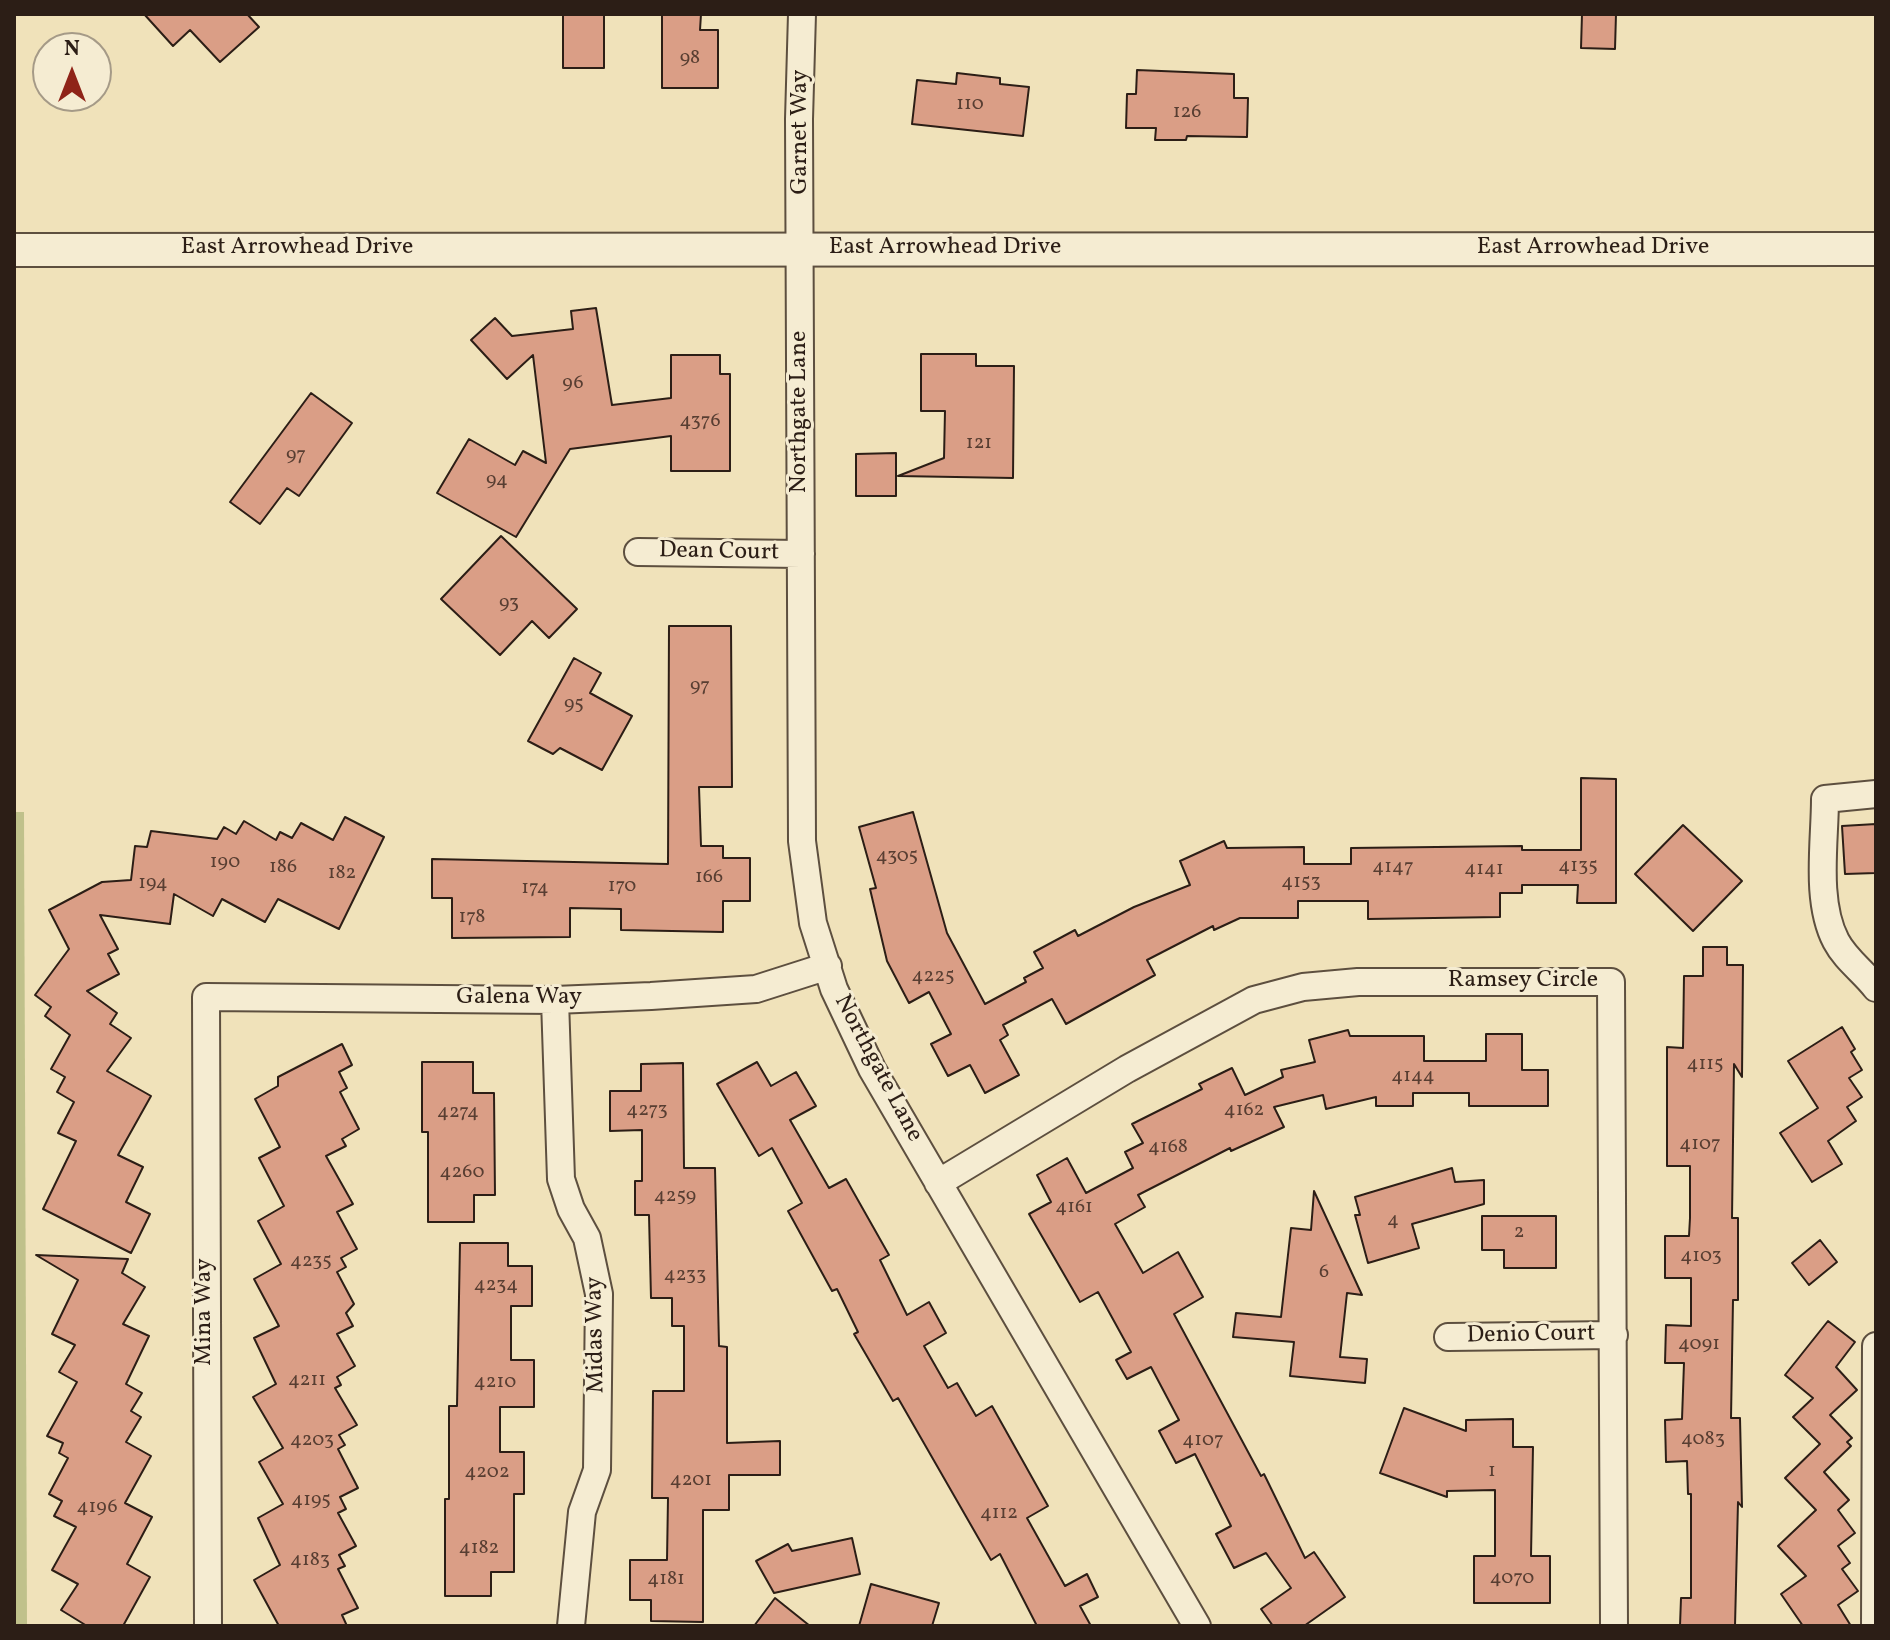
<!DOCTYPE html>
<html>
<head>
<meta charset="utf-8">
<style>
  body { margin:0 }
  #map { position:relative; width:1890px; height:1640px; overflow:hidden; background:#f0e2ba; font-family:Vollkorn,serif }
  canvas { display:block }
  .frame { position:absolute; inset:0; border:16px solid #2c1e16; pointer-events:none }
  .north { position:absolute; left:32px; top:32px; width:80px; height:80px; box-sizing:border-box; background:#f5ecd2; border:2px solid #a59a87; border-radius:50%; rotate:0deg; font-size:22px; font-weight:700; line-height:32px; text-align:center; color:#2c1e16 }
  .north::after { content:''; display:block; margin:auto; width:28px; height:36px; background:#8f2418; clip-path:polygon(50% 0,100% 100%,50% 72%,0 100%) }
</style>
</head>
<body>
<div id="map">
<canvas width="1890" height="1640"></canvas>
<div class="frame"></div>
<div class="north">N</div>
</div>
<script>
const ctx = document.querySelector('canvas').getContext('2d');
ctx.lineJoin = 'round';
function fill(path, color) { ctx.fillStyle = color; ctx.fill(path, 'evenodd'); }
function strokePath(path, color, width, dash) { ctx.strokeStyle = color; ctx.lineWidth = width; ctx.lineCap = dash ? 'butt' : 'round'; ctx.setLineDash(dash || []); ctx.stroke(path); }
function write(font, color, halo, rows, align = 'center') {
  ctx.font = font + ' Vollkorn,serif'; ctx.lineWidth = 6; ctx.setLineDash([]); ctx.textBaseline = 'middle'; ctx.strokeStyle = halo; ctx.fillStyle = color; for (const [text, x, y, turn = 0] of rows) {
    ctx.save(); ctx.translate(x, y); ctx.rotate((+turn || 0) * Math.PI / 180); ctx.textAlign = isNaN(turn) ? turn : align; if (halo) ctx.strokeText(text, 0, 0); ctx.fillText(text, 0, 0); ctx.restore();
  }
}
const green = new Path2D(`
  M14,812H24L27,1626H14Z`);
const building = new Path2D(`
  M144,14H247L259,27L220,62L190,30L173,46Z
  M563,14H604V68H563Z
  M662,14H701L700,30H718V88H662Z
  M1582,14H1616L1615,49L1581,48Z
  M1137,70L1234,74V98H1248L1247,137L1187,136L1186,140H1155L1156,128H1126L1127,94H1136Z
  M957,73L1000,78V84L1029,87L1023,136L912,124L917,80L956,84Z
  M596,308L612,405L671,398V355H720V374H730V471H671V436L570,449L516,537L437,493L469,439L515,465L523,451L546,463L533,355L507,379L471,340L495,318L512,336L573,329L571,311Z
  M921,354H976V366H1014L1013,478L898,476L944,458L945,411H921Z
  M311,393L352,423L299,496L287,488L260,524L230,502Z
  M896,453V496H856V454Z
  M501,536L577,609L549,638L532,621L500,655L441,599Z
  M669,626H731L732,787H699L701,846H723V858H750V901H723V932L621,930V909L570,908V937L452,938V898H432V859L668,864Z
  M574,658L601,673L590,693L632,716L602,770L560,748L553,754L528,741Z
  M1581,778L1616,779V903H1577L1578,885H1522V893H1500V917L1368,919V901H1298V918H1240L1214,930L1213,926L1147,960L1155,975L1066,1024L1052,999L1003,1025L1008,1035L1000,1040L1019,1075L985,1093L970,1065L948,1076L931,1044L951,1034L929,992L909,1003L887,961L870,889L876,888L859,827L913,812L947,933L985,1004L1026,982L1024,978L1043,968L1034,952L1075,930L1078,936L1134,907L1190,885L1180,861L1224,841L1227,848L1304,847V864H1351V848L1522,846V850H1581Z
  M345,817L384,837L339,929L278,899L265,922L222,899L213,916L174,894L170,924L100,915L118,949L108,954L119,974L87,991L117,1013L110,1024L131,1038L107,1071L151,1096L118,1155L143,1167L126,1202L150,1214L131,1253L43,1209L76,1141L58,1133L74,1102L57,1092L65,1077L51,1069L70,1035L45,1016L51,1007L35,995L69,949L49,910L102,882L131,880L135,846L147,847L151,831L217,839L224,827L236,834L244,821L276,840L280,832L292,838L301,823L333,840Z
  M1876,824V873L1845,874L1842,826Z
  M1683,825L1742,881L1693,931L1635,874Z
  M1703,947H1727V965H1743L1742,1077L1734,1064L1732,1218H1738V1300H1733L1731,1418H1740L1742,1507L1738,1502L1735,1626H1680L1681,1598H1691V1494H1688L1687,1461L1666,1462L1665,1420L1682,1419L1684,1363H1665L1666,1325L1691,1326V1278H1665V1236H1689L1690,1218V1166H1667V1047L1683,1048L1684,976H1703Z
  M1842,1027L1855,1049L1851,1052L1862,1070L1849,1078L1862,1097L1847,1107L1856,1121L1828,1141L1842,1164L1812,1182L1780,1133L1818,1108L1788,1061Z
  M1348,1030L1350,1036H1424V1061H1486V1034H1522V1070H1548V1106H1469V1093H1413V1106H1376V1097L1326,1109L1323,1095L1274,1107L1284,1127L1231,1151L1230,1148L1138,1195L1145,1207L1115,1224L1143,1273L1178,1252L1203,1297L1174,1314L1261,1476L1264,1474L1305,1558L1314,1552L1345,1597L1304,1626H1273L1261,1609L1291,1588L1266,1553L1234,1568L1216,1534L1231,1526L1195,1454L1176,1463L1159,1431L1179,1420L1151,1367L1127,1379L1116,1360L1131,1352L1098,1292L1080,1302L1029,1214L1051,1202L1037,1175L1067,1158L1086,1193L1133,1168L1125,1152L1143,1143L1132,1124L1202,1089L1199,1084L1232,1068L1245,1095L1283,1077L1281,1070L1315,1062L1309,1040Z
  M342,1044L352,1065L339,1072L347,1088L340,1092L359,1129L342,1139L346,1146L326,1156L353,1204L337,1212L357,1249L341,1258L346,1267L337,1272L354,1304L346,1313L353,1326L337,1334L355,1366L337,1377L341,1385L335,1388L357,1425L339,1435L345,1445L338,1449L358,1488L340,1497L346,1509L338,1513L356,1546L339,1555L345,1566L338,1569L358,1608L342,1615L347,1626H279L254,1580L280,1565L258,1518L283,1504L259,1462L283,1448L253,1397L276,1384L254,1338L279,1326L254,1279L281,1264L258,1221L284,1206L259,1158L280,1147L255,1099L278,1086V1077Z
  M422,1062H473V1093H494L495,1195H474V1222H428V1132H422Z
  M757,1062L771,1086L796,1072L816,1106L790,1120L829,1188L846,1179L889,1255L880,1260L907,1315L929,1302L946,1333L924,1346L948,1388L957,1383L976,1416L992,1406L1048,1506L1027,1518L1065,1586L1087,1574L1098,1597L1080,1606L1091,1626H1037L1000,1554L991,1560L898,1398L893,1401L854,1334L858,1332L837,1289L832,1291L788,1211L802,1203L772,1148L759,1156L717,1084Z
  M683,1063L684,1168H715L719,1346L727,1347V1443L780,1441V1475H729V1510H703V1622L651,1621V1600H630V1560H667L668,1498H652L653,1391H684V1326H672V1298H651L649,1215H635V1181H642V1130L610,1131V1091H641V1064Z
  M1452,1168L1455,1182L1484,1180V1204L1412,1224L1419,1248L1368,1263L1355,1215H1360L1355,1197Z
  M1314,1191L1362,1295L1347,1293L1340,1357L1367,1359L1365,1383L1290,1376L1294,1342L1233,1337L1236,1313L1281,1317L1291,1228L1311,1230Z
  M1482,1216H1556V1268H1504V1250H1482Z
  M1820,1240L1837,1262L1809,1285L1792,1263Z
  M460,1243H508V1266H532V1306H511V1360H534V1407H500V1452H524V1494H514V1572H491V1596H445V1499H449V1406H457Z
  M36,1255L128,1259L122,1273L145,1287L123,1324L149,1336L126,1384L142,1393L131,1411L141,1417L126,1442L151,1456L125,1503L152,1517L127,1564L150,1577L123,1626H87L61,1610L78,1584L52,1570L76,1527L54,1516L62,1501L49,1494L68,1458L59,1453L63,1443L47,1436L77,1382L59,1372L75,1345L52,1334L78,1280Z
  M1828,1321L1855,1342L1836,1367L1857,1390L1830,1415L1852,1438L1847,1442L1851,1446L1824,1472L1849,1500L1838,1510L1855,1533L1838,1546L1850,1563L1842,1569L1858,1591L1838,1605L1851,1626H1803L1781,1594L1806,1576L1778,1546L1816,1510L1785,1478L1820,1444L1793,1417L1813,1398L1785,1375Z
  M1404,1408L1466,1431V1420L1513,1419V1447H1533L1531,1556H1550V1603H1474V1556H1495V1490L1447,1491V1497L1380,1473Z
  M852,1538L860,1574L774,1593L756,1561L788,1544L792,1551Z
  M871,1584L939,1603L932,1626H859Z
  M775,1598L810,1626H754Z`);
const minor = new Path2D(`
  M802,14L799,119L802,841L813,923L834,989L872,1069L1197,1626
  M638,552L801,554
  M1876,794L1825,799C1825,842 1815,901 1836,941C1846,960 1863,971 1876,988
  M555,1000L561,1179L571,1209L587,1238L599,1294L597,1470L582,1512L571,1626
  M938,1183L1127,1069L1254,1000L1303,987L1358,982H1611L1614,1626
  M1448,1337L1614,1335
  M208,1626L206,997L555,1000L651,996L756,989L828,966
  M1875,1626L1876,1346`);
const tertiary = new Path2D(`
  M14,250L1876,249`);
const numberNames = [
  ["98",690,59],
  ["110",970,105],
  ["126",1187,113],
  ["96",573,384],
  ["4376",700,422],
  ["121",979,444],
  ["97",296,456],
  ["94",497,481],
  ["93",509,604],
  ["97",700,687],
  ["95",574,705],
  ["4305",897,857],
  ["190",225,863],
  ["4135",1578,867],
  ["186",283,868],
  ["4147",1393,868],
  ["4141",1484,870],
  ["182",342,874],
  ["166",709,878],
  ["4153",1301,883],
  ["194",153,884],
  ["170",622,887],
  ["174",535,889],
  ["178",472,918],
  ["4225",933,977],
  ["4115",1705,1065],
  ["4144",1413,1077],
  ["4273",647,1111],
  ["4162",1244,1111],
  ["4274",458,1113],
  ["4107",1700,1145],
  ["4168",1168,1148],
  ["4260",462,1173],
  ["4259",675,1197],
  ["4161",1074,1208],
  ["4",1393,1221],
  ["2",1519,1233],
  ["4103",1701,1257],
  ["4235",311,1262],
  ["6",1324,1273],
  ["4233",685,1276],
  ["4234",496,1286],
  ["4091",1699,1345],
  ["4211",307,1381],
  ["4210",495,1383],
  ["4083",1703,1440],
  ["4203",312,1441],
  ["4107",1203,1441],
  ["1",1492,1472],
  ["4202",487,1473],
  ["4201",691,1481],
  ["4195",311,1501],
  ["4196",97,1508],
  ["4112",999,1514],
  ["4182",479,1549],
  ["4183",310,1561],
  ["4070",1512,1579],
  ["4181",666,1580]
];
const streetNames = [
  ["Garnet Way",802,132,-90],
  ["East Arrowhead Drive",297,249],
  ["East Arrowhead Drive",945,249],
  ["East Arrowhead Drive",1593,249],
  ["Northgate Lane",801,412,-90],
  ["Dean Court",719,553,1],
  ["Ramsey Circle",1523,982],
  ["Galena Way",519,999],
  ["Northgate Lane",877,1069,62],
  ["Mina Way",206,1312,-90],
  ["Midas Way",597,1335,-91],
  ["Denio Court",1531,1336,-1]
];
fill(green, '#c0c18b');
fill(building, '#da9e86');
strokePath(building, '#2c1e16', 2);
strokePath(minor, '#5d4f3f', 30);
strokePath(tertiary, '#5d4f3f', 36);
strokePath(minor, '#f5ecd2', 26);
strokePath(tertiary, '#f5ecd2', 32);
write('20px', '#583e32', null, numberNames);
write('24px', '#2c1e16', '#f5ecd2', streetNames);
</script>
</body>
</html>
